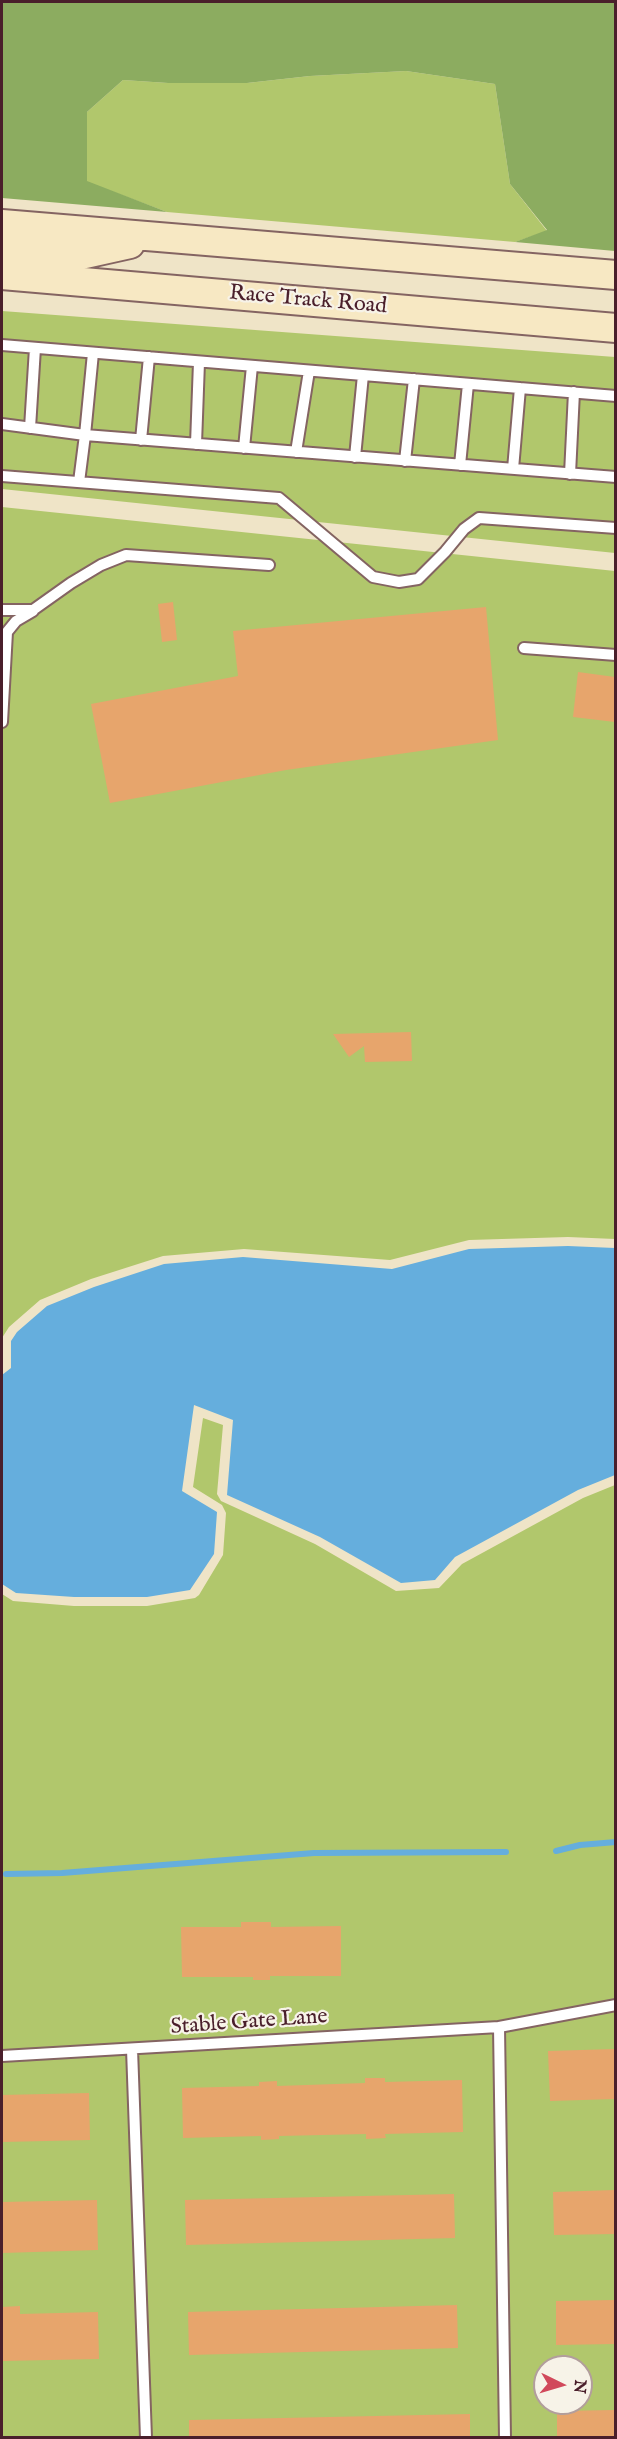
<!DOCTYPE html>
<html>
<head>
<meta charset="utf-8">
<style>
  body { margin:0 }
  #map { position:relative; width:617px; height:2439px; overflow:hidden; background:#efe4c7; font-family:"IM FELL English",serif }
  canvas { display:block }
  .frame { position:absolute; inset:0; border:3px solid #4a1f2b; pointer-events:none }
  .north { position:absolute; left:533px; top:2355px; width:60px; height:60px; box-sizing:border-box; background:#f7f3e8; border:2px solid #b29e9c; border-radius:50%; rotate:95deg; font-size:16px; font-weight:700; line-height:24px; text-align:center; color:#4a1f2b }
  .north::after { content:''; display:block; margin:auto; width:21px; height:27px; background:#d1495b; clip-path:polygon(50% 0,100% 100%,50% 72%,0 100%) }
</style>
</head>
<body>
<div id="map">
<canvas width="617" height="2439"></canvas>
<div class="frame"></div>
<div class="north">N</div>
</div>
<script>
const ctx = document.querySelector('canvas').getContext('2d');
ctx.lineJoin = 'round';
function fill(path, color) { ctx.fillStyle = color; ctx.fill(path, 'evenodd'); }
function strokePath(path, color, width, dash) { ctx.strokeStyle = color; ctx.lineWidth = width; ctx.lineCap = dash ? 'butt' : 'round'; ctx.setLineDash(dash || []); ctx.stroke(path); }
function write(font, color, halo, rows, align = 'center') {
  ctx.font = font + ' "IM FELL English",serif'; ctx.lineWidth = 4.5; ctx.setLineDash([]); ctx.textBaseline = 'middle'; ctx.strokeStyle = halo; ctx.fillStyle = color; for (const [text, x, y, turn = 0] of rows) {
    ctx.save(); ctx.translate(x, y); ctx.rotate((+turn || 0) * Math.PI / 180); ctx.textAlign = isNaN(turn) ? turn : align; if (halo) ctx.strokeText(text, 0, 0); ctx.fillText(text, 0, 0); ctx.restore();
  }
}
const green = new Path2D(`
  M406,71L495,84L510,184L547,231L515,242L167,212L87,182V112L123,80L168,83H247L310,76Z
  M2,311L615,357V553L2,489Z
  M2,507L615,571V1239L568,1237L469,1240L390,1260L244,1249L163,1256L91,1279L40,1300L9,1327L2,1338Z
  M203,1418L223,1425L217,1494L221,1501L315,1544L396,1591L439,1588L462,1564L583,1498L615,1485V2437H2V1594L13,1601L74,1606H147L195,1598L199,1595L223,1555L226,1513L222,1505L193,1487ZM545,2367H581V2403H545Z`);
const forest = new Path2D(`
  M2,2H615V251L515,242L547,230L510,184L495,84L406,71L310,76L247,83H168L123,80L87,112V181L167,212L2,198Z`);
const water = new Path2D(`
  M568,1246L615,1248V1475L578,1490L455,1557L435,1580L401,1583L320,1537L227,1495L233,1420L194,1405L182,1491L217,1512L214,1554L190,1590L147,1597H74L16,1593L2,1584V1375L11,1368V1341L17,1332L47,1306L94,1287L164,1264L243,1257L392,1269L469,1249Z`);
const stream = new Path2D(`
  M556,1851L580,1845L616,1842
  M6,1874L62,1873L314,1853L506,1852`);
const building = new Path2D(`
  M173,602L177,640L162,642L158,604Z
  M486,607L498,740L286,770L110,803L91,704L238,676L233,631Z
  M578,672L615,677V722L573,717Z
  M411,1032L412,1061L365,1062L364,1046L349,1057L333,1034Z
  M241,1922H271V1927L341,1926V1976H270V1980H253V1977H182L181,1927H241Z
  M615,2049V2099L550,2101L548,2051Z
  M365,2078H385V2082L462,2080L463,2132L385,2134L386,2138L366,2139V2134L279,2136V2139L261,2140V2136L183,2138L182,2088L259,2086V2082L277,2081V2086L365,2083Z
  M89,2093L90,2140L2,2142V2095Z
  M615,2190V2234L554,2235L553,2192Z
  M454,2194L455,2238L186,2245L185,2200Z
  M97,2200L98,2250L2,2253V2202Z
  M615,2300V2344L556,2345V2301Z
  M457,2305L458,2348L189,2355L188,2312Z
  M20,2306V2314L98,2312L99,2359L2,2361V2307Z
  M615,2410V2438H557V2411Z
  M470,2414V2438H189V2420Z`);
const service = new Path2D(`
  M2,345L616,396
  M93,353L85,435L616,477
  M2,424L85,435L79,482
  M30,428L35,348
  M141,440L149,357
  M196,444L199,362
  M244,448L252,366
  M296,452L309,371
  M355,457L363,375
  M405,461L414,379
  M460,465L468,384
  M513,469L520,388
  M570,474L574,392
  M2,476L279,498L373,577L399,582L418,579L445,552L464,529L479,518L616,528
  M2,610H33L71,583L101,565L126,555L269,565
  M524,648L616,655
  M2,722L7,632L16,621L33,611
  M132,2049L146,2438
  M2,2056L499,2027
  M505,2438L499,2027L616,2005`);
const secondary = new Path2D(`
  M2,224L616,275
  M2,247L85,254L130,244
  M2,275L616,328`);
const streetNames = [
  ["Race Track Road",308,301,5],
  ["Stable Gate Lane",249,2023,-4]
];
fill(green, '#b1c76c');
fill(forest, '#8cac60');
fill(water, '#65aedd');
strokePath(stream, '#65aedd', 6);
fill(building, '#e7a56c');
strokePath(service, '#846462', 14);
strokePath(secondary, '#846462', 32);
strokePath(service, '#fff', 10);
strokePath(secondary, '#f7e8c3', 28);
write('22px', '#4a1f2b', '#f7f3e8', streetNames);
</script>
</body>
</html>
